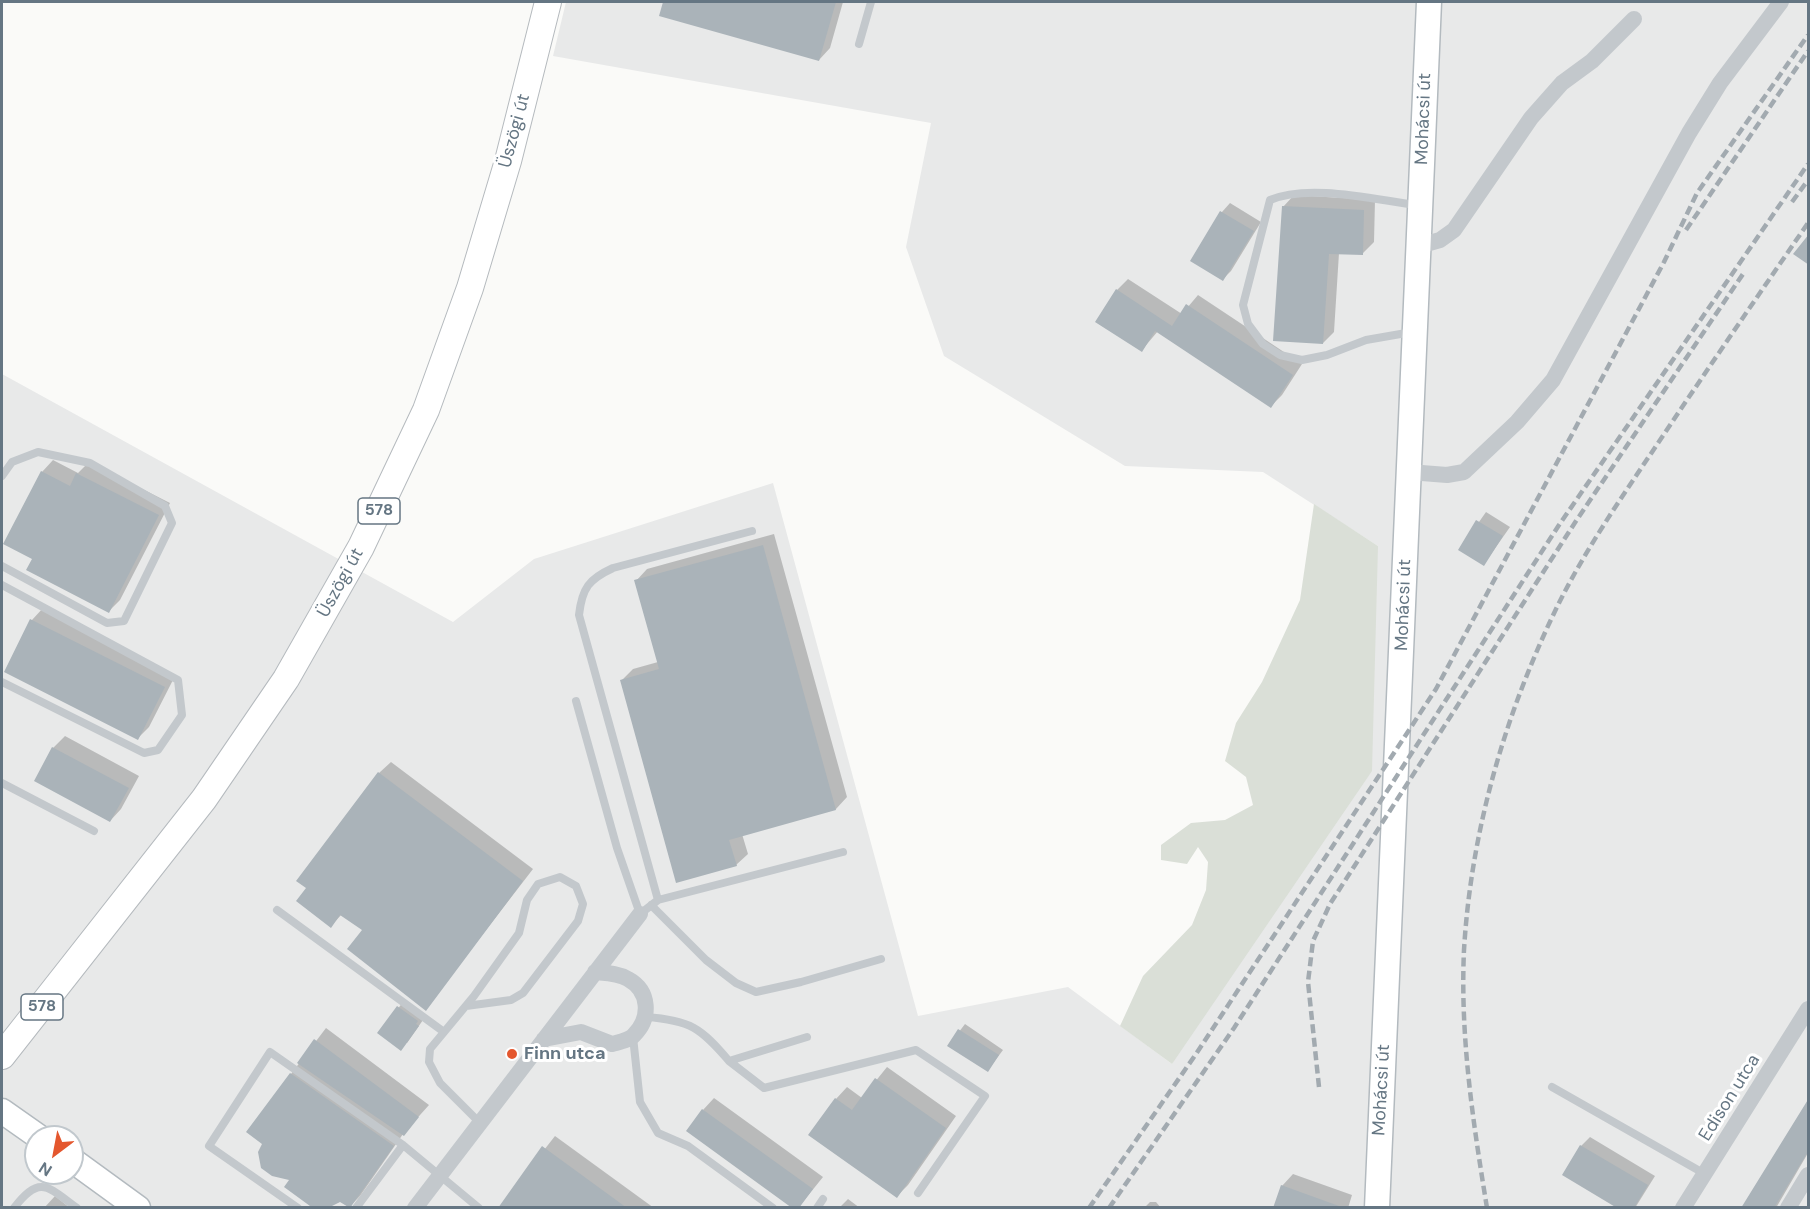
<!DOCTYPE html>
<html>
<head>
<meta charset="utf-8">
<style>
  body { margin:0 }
  #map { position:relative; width:1810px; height:1209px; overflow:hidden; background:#fafaf8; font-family:"DM Sans",sans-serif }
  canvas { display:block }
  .frame { position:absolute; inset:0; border:3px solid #657683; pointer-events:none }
  .north { position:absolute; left:24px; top:1125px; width:60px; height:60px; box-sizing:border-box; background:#fff; border:2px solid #c1c8cd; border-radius:50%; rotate:212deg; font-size:16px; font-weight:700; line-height:24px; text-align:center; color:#657683 }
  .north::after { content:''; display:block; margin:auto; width:21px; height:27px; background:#e4572e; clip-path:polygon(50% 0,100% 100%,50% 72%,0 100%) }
</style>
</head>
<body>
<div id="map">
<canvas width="1810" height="1209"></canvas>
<div class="frame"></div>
<div class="north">N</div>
</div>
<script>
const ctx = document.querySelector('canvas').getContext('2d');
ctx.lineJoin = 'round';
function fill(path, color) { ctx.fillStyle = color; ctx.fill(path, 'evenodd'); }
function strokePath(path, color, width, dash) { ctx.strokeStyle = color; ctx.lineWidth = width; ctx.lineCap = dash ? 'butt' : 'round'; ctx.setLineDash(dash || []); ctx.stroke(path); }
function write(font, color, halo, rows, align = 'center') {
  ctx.font = font + ' "DM Sans",sans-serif'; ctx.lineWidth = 6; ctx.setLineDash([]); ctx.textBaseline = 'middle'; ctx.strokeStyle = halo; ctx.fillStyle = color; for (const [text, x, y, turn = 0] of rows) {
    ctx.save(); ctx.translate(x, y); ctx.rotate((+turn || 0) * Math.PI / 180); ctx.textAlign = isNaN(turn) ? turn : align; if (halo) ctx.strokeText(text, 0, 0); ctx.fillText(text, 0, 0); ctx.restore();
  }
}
const built = new Path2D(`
  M566,2H1808V1207H2V374L453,622L534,559L773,483L918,1016L1068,987L1172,1064L1378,546L1263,472L1125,466L944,356L906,247L931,123L553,56ZM36,1137H72V1173H36Z`);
const green = new Path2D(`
  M1314,504L1378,546L1372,771L1172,1064L1120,1026L1143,976L1192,925L1206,890L1208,862L1198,847L1187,864L1161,860V845L1191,823L1225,820L1253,805L1246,777L1225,761L1236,723L1262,682L1300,600Z`);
const shadow = new Path2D(`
  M664,2H843L830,48L819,60L661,15Z
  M1294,195L1375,200L1374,242L1363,253H1339L1334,332L1323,343L1283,207Z
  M1230,203L1261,222L1231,271L1223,279L1192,260L1222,212Z
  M1128,279L1182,314L1198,295L1302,364L1282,395L1271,406L1158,331L1142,350L1117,290Z
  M53,460L78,473L89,462L170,503L120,600L109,611L42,472Z
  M1486,512L1510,527L1484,564L1460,549Z
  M774,534L847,797L836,809L742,834L748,854L736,865L621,681L633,669L658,662L636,581L647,569Z
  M43,608L175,676L149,727L138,738L6,671L32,620Z
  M65,736L139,776L121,809L110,821L36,780L53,748Z
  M391,762L533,869L425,1009L364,930L342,914L331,926L379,773Z
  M404,1001L423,1020L407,1043L379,1032Z
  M965,1024L1003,1050L988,1070L949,1045Z
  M326,1028L429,1105L403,1134L360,1196L349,1207L340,1201L324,1207H316L286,1186L291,1179V1074Z
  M887,1067L956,1116L908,1185L897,1196L836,1099L847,1087L862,1098Z
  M714,1098L823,1177L798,1208L703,1110Z
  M1808,1104V1153L1776,1208H1743Z
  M555,1136L654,1208H504L501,1205Z
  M1590,1137L1655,1176L1635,1208H1620L1564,1174L1581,1146Z
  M1293,1174L1352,1195L1348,1208H1274L1282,1186Z
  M55,1196L70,1208H44Z
  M848,1199L860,1208H839Z
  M1150,1202H1156L1161,1208H1144Z`);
const building = new Path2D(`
  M663,2H836L819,61L659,16Z
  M1282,206L1364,210L1363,255L1329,254L1323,344L1273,341Z
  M1220,211L1254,231L1223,281L1190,261Z
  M1809,234V265L1793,254Z
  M1116,289L1172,326L1186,304L1293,375L1271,408L1155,331L1142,352L1095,322Z
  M41,471L70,486L76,473L159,515L109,613L26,570L32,559L3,544Z
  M1476,520L1503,536L1484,566L1458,550Z
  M763,545L836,810L729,840L737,866L676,883L620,680L659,669L634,580Z
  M30,619L165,687L138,740L4,672Z
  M52,747L129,788L110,822L34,781Z
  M378,772L523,881L426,1011L347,949L362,930L340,915L331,928L296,901L306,888L296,881Z
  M397,1006L418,1021L416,1024L419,1026L401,1051L377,1033Z
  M958,1029L999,1055L988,1072L947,1046Z
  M314,1039L419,1117L404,1136L297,1063Z
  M290,1073L394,1146L350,1208L340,1202L328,1208L310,1206L284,1187L289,1180L272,1176L261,1168L258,1152L262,1144L246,1132Z
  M875,1078L946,1128L897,1198L808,1135L835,1098L852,1110Z
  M1809,1098V1150L1774,1208H1741Z
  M702,1109L813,1189L799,1208H792L686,1131Z
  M1580,1145L1648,1185L1634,1208H1617L1562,1175Z
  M542,1146L627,1208H498Z
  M1281,1185L1339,1206V1208H1273Z`);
const lane = new Path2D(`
  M859,44L871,2
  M1412,332L1366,340L1327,355L1302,360L1280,355L1263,344L1248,324L1243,305L1270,200C1309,183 1376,200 1417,205
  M2,476L12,462L38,452L90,463L165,506L172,523L124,621L107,623L2,566
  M2,585L178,680L182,715L158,750L144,753L2,682
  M576,701L617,848L640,914L658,900L843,852
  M2,783L94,831
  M658,900L579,615C582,588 589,579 613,568L752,531
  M651,905L706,960L736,983L756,992L801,982L881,959
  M277,910L444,1032
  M466,1006L511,1000L523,993L578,921L583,904L576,886L560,877L538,884L527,900L519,933L474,996L430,1049L429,1062L440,1083L480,1123
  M646,1017C690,1020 701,1028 729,1061L807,1037
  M633,1037L640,1102L658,1133L688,1146L773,1208
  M729,1061L764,1088L916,1050L985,1096L918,1193
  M1552,1087L1705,1174
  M14,1208C40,1174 48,1187 77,1208
  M298,1208L209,1146L270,1052L403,1145L479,1208
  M356,1208L403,1145
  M817,1208L823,1199`);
const street = new Path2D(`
  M1419,246L1440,240L1454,230L1531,118L1562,83L1592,61L1634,19
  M1409,472L1447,475L1464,472L1517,422L1553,380L1689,133L1720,83L1781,2
  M544,1039L581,1032L612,1044C619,1042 630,1040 634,1035C651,1018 650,991 628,979C618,973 606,973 595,972
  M415,1208L640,914
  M1683,1208L1808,1009
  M1788,1208L1808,1175`);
const secondary = new Path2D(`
  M2,1111L39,1137
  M72,1160L138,1208
  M1377,1208L1429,2`);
const primary = new Path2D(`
  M2,1056L204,799L286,679L361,547L426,410L470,288L508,161L548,2`);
const rail = new Path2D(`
  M1792,202L1808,180
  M1686,230L1808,51
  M1319,1087L1308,982L1313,941L1330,904L1576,521L1743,274
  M1089,1208L1196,1054L1436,689L1664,262L1697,193L1808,35
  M1109,1208L1234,1028L1559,525L1808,164
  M1487,1208C1473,1122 1460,1037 1464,950C1471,831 1505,714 1557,607C1583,554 1617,504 1650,455C1702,377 1755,300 1808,223`);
const markers = [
  [512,1054,6,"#e4572e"]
];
const shields = [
  [379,511,42],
  [42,1007,42]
];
const shieldNames = [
  ["578",379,511],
  ["578",42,1007]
];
const streetNames = [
  ["Mohácsi út",1424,119,-88],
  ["Üszögi út",515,131,-75],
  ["Üszögi út",341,583,-61],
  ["Mohácsi út",1404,605,-88],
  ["Mohácsi út",1382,1090,-87],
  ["Edison utca",1730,1098,-58]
];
const poiNames = [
  ["Finn utca",524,1054]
];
fill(built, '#e8e9e9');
fill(green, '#dadfd7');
fill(shadow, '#0003');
fill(building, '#aab3b9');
strokePath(secondary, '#b3babf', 27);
strokePath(primary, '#b5babe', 28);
strokePath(lane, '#c3c8cc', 8);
strokePath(street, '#c3c8cc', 16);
strokePath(secondary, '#fff', 24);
strokePath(primary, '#fff', 26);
strokePath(rail, '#a2aab0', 4.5, [9, 4.5]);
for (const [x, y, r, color] of markers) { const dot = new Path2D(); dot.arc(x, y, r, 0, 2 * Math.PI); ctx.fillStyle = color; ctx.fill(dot); strokePath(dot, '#fff', 2); }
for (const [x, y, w] of shields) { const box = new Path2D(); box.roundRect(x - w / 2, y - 13, w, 26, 4.5); ctx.fillStyle = '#fff'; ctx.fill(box); strokePath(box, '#657683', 1.5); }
write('bold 16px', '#657683', null, shieldNames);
write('18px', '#657683', '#fff', streetNames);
write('bold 18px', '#657683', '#fff', poiNames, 'left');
</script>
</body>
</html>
